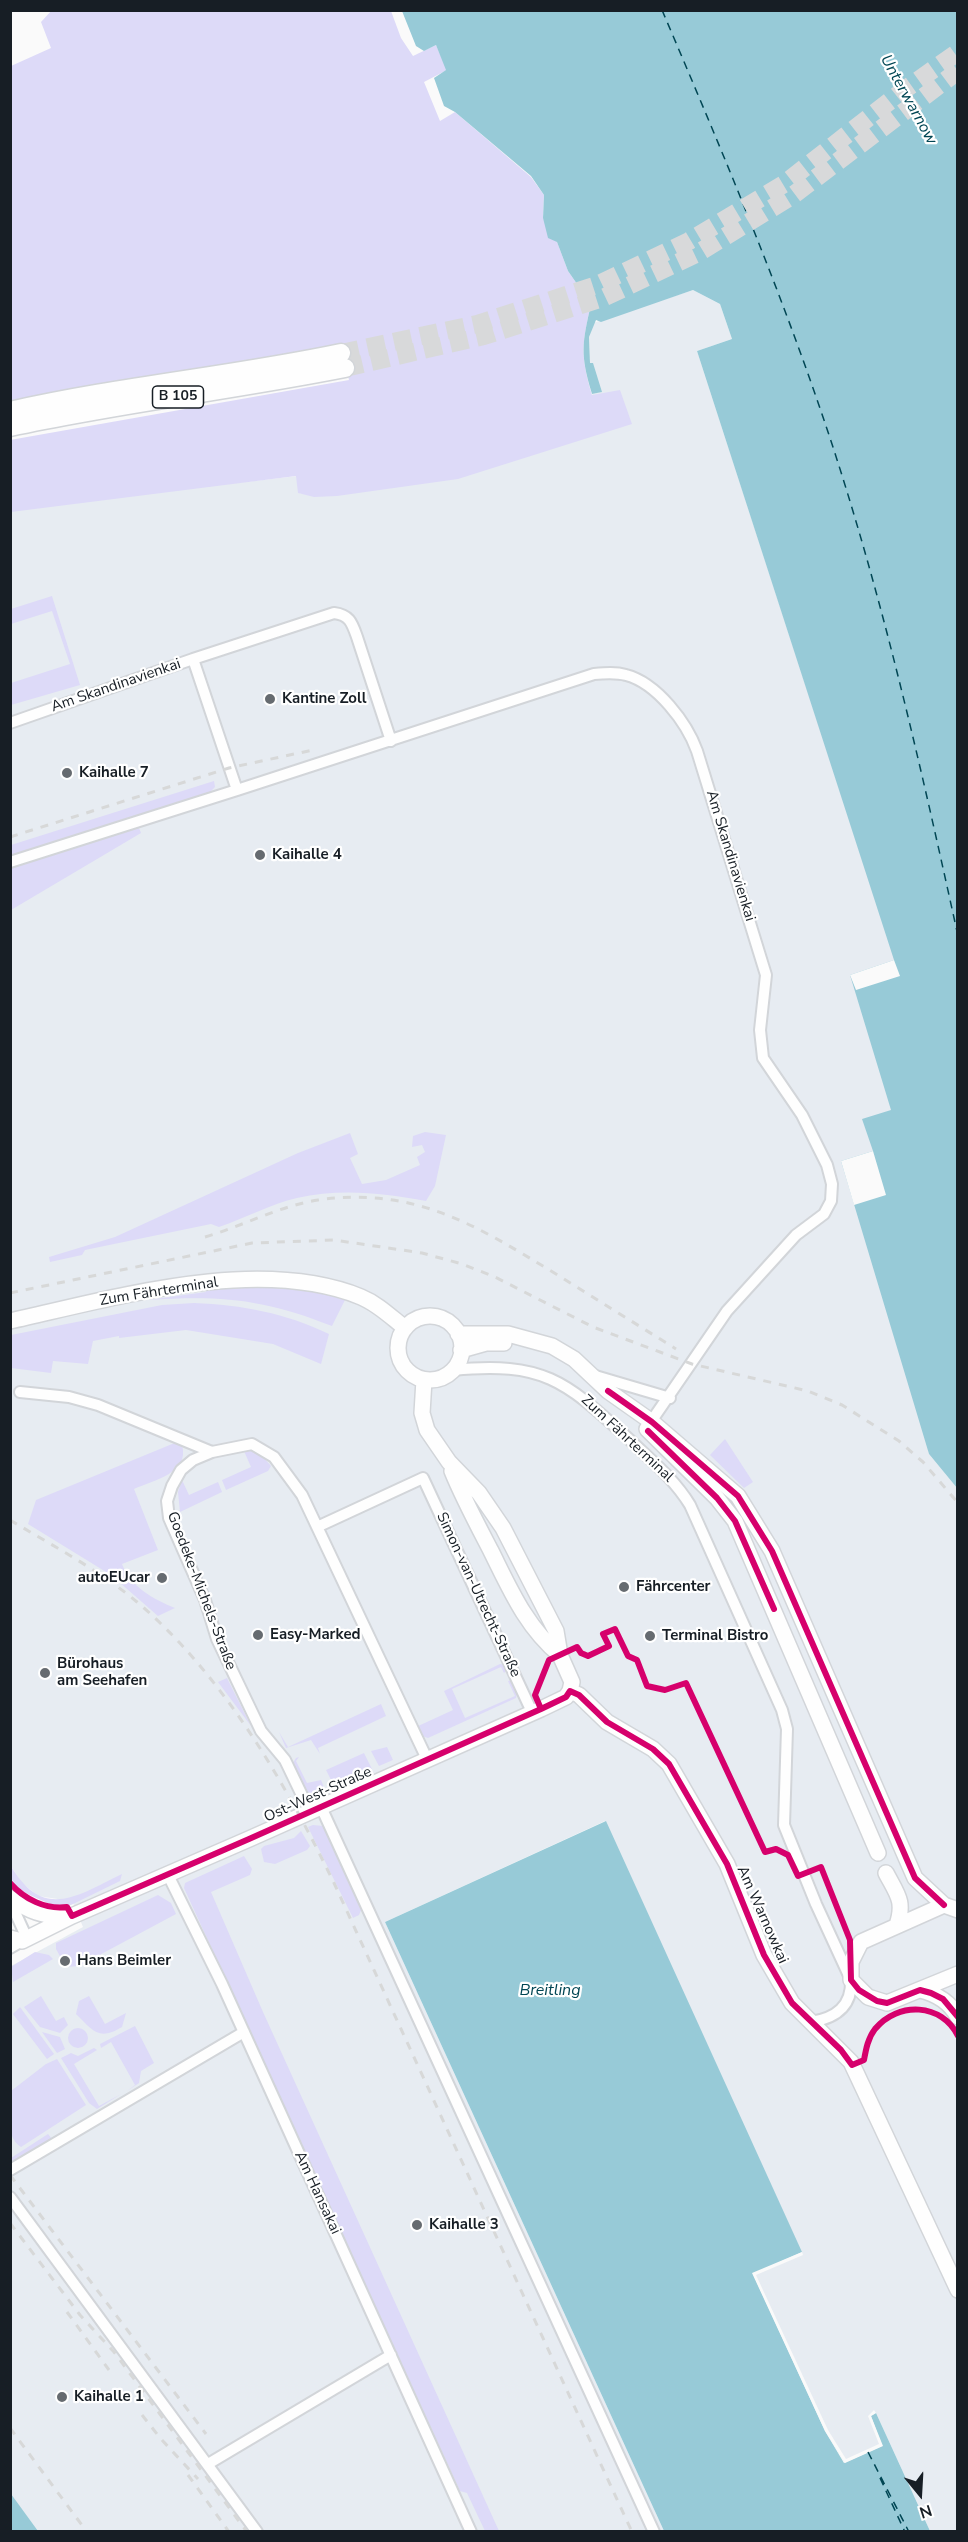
<!DOCTYPE html>
<html>
<head>
<meta charset="utf-8">
<style>
  body { margin:0 }
  #map { position:relative; width:968px; height:2542px; overflow:hidden; background:#fafafa; font-family:"Nunito Sans",sans-serif }
  canvas { display:block }
  .frame { position:absolute; inset:0; border:12px solid #171e25; pointer-events:none }
  .north { position:absolute; left:890px; top:2464px; width:60px; height:60px; -webkit-text-stroke:4px #fff; paint-order:stroke; rotate:162deg; font-size:16px; font-weight:700; line-height:24px; text-align:center; color:#171e25 }
  .north::after { content:''; display:block; margin:auto; width:21px; height:27px; background:#171e25; clip-path:polygon(50% 0,100% 100%,50% 72%,0 100%) }
</style>
</head>
<body>
<div id="map">
<canvas width="968" height="2542"></canvas>
<div class="frame"></div>
<div class="north">N</div>
</div>
<script>
const ctx = document.querySelector('canvas').getContext('2d');
ctx.lineJoin = 'round';
function fill(path, color) { ctx.fillStyle = color; ctx.fill(path, 'evenodd'); }
function strokePath(path, color, width, dash) { ctx.strokeStyle = color; ctx.lineWidth = width; ctx.lineCap = dash ? 'butt' : 'round'; ctx.setLineDash(dash || []); ctx.stroke(path); }
function write(font, color, halo, rows, align = 'center') {
  ctx.font = font + ' "Nunito Sans",sans-serif'; ctx.lineWidth = 4.5; ctx.setLineDash([]); ctx.textBaseline = 'middle'; ctx.strokeStyle = halo; ctx.fillStyle = color; for (const [text, x, y, turn = 0] of rows) {
    ctx.save(); ctx.translate(x, y); ctx.rotate((+turn || 0) * Math.PI / 180); ctx.textAlign = isNaN(turn) ? turn : align; if (halo) ctx.strokeText(text, 0, 0); ctx.fillText(text, 0, 0); ctx.restore();
  }
}
const built = new Path2D(`
  M693,290L720,304L732,339L697,351L900,976L856,991L892,1110L873,1151L929,1454L957,1488V2531H930L876,2413L883,2446L845,2463L825,2431L752,2273L801,2251L605,1821L385,1922L664,2531H38L10,2494L11,1966L83,1927L71,1898L64,1900L38,1896L21,1882L11,1866V509L297,476L299,493L315,496L604,431L592,394L601,392L590,363L589,337L593,323Z`);
const green = new Path2D(`
  M52,10L391,11L401,38L413,56L436,45L447,70L424,82L440,121L455,112L531,177L544,195L543,218L557,242L568,271L591,304C582,344 580,354 592,395L620,390L632,424L458,479L337,496L314,497L298,493L296,476L11,512L10,440L349,380L339,344L11,402V66L51,48L41,22Z
  M52,596L80,685L11,705V683L70,664L52,611L11,624V609Z
  M214,781L215,787L210,792L11,855V845Z
  M137,823L141,833L11,910V862Z
  M425,1132L446,1135L435,1186L426,1201C384,1193 340,1188 297,1198C271,1204 245,1218 219,1227L211,1224L85,1250L82,1255L50,1262L49,1257L115,1237L298,1153L350,1133L358,1154L350,1158L362,1184L386,1180L420,1165L417,1157L425,1152L422,1145L412,1147L413,1136Z
  M256,1285L303,1288L345,1300L332,1326C264,1299 221,1295 148,1300L206,1292L207,1289Z
  M194,1303C243,1305 285,1313 329,1334L321,1364L273,1344L186,1330L119,1338V1336L93,1341L88,1364L53,1361L51,1373L11,1368V1335L162,1305Z
  M725,1439L753,1482L744,1488L710,1455Z
  M177,1442L182,1445C190,1473 154,1480 134,1489L158,1550L122,1564C131,1587 153,1599 175,1608L158,1616L111,1575L28,1524L36,1500Z
  M255,1448L271,1466L268,1471L226,1490L222,1480L251,1467L244,1451Z
  M182,1480L189,1495L218,1482L222,1492L180,1512L178,1492Z
  M500,1664L507,1665L506,1671L504,1673L501,1667L452,1689L465,1718L515,1696L508,1681L513,1680L518,1690L516,1698L428,1738L422,1736L416,1727L453,1710L444,1691Z
  M227,1678L251,1726L218,1682Z
  M381,1704L386,1716L318,1748L320,1754L311,1740L286,1748L279,1732L288,1747Z
  M387,1747L393,1760L379,1766L371,1751Z
  M364,1753L372,1769L334,1786L326,1770Z
  M299,1757L296,1761L307,1783L321,1780L325,1790L313,1795L305,1790L293,1763L296,1758Z
  M313,1825L323,1826L327,1832L362,1908L359,1915L353,1918L308,1827Z
  M301,1831L310,1846L307,1850L275,1864L264,1862L261,1849L264,1846L294,1838Z
  M244,1856L252,1869L250,1875L211,1892L263,2012L499,2531H485L467,2493L460,2491L184,1888L185,1883Z
  M11,1866C43,1921 77,1896 122,1874L120,1881L71,1905H52L19,1890L11,1879Z
  M158,1895L171,1903L176,1914L79,1966L66,1967L56,1949V1943Z
  M35,1952L49,1955L53,1959L13,1982L11,1967Z
  M41,1996L56,2021L64,2017L68,2025L60,2033L40,2027L24,2007Z
  M89,1996L105,2024L126,2013L122,2027C99,2041 93,2031 76,2014L79,2001Z
  M20,2007L54,2054L47,2059L13,2014Z
  M135,2026L154,2063L141,2071L139,2083L127,2091L135,2085L111,2042L101,2048L100,2044Z
  M68 2038a10 10 0 1 1 20 0a10 10 0 1 1-20 0Z
  M42,2032L60,2037L65,2049L57,2053Z
  M94,2048L97,2050L74,2064L99,2106L121,2094L97,2109L89,2103L61,2058L71,2053L78,2056Z
  M57,2059L86,2105L21,2147C4,2136 10,2108 11,2091L46,2064Z
  M48,2134L52,2139L11,2164V2158Z`);
const water = new Path2D(`
  M402,11H957V1488L929,1454L841,1161L873,1151L862,1119L891,1110L850,975L894,960L697,351L732,339L720,304L693,290L601,322L596,320L589,337L590,363H593L602,392L592,394C580,354 582,344 591,304L568,271L557,242L548,238L543,218L544,195L531,176L455,112L444,106L434,78L446,70L436,45L424,51L416,46Z
  M606,1821L802,2252L753,2274L825,2431L844,2463L882,2446L871,2416L876,2413L930,2531H664L385,1922Z
  M11,2494L38,2531H11Z`);
const pier = new Path2D(`
  M894,960L900,976L856,990L850,975Z
  M873,1151L886,1195L854,1205L841,1161Z
  M802,2252L803,2255L756,2275L828,2430L846,2459L879,2444L868,2416L874,2410L876,2413L871,2416L883,2446L845,2463L825,2431L752,2273Z`);
const ferry = new Path2D(`
  M662,10C720,146 777,281 824,420C881,589 920,763 958,936
  M868,2452L909,2532
  M880,2478L905,2532`);
const highwayTunnel = new Path2D(`
  M341,353L477,324L597,285L689,241L784,184L900,93L958,52
  M345,368L484,336L603,298L698,253L792,196L958,71`);
const street = new Path2D(`
  M193,659L334,613C350,615 352,623 357,637L391,741
  M10,723L193,659L237,790L10,862
  M237,790L594,674C605,673 616,672 626,675C657,683 687,723 697,751L766,975L760,1030L763,1058L802,1115L827,1165L832,1184L831,1201L824,1214L796,1235L727,1311L648,1426
  M453,1370C546,1361 566,1382 631,1441C652,1461 674,1479 690,1505L782,1710L787,1729L784,1825L816,1904L851,1980C852,2006 836,2018 811,2022
  M592,1375L670,1398
  M20,1392L69,1397L98,1405L212,1452
  M317,1527L423,1478L532,1712
  M321,1807L654,2532
  M310,1812L285,1760L261,1731L217,1639L205,1600L169,1518L167,1501L172,1486L181,1470L193,1460L212,1452L252,1444L274,1457L302,1495L427,1759
  M167,1873L222,1984L471,2532
  M10,1901L25,1934L22,1941L10,1948
  M10,2170L244,2032
  M10,2197L257,2532
  M208,2464L391,2355`);
const secondary = new Path2D(`
  M398 1348a32 32 0 1 1 64 0a32 32 0 1 1-64 0Z
  M10,1321C114,1298 258,1255 361,1297C378,1304 391,1317 405,1328
  M458,1334H508L552,1346L574,1359L608,1391L652,1422L738,1496L772,1551L915,1878L944,1905L958,1910
  M461,1350L486,1343H504
  M424,1380L422,1413L427,1430L449,1462L479,1493L503,1528L556,1631L560,1655L572,1682L570,1691
  M647,1429L717,1498L735,1521L878,1853
  M452,1471C463,1498 477,1524 491,1551C510,1589 526,1627 560,1655
  M570,1691L579,1695L607,1722L653,1749L669,1764L727,1864L764,1955L792,2003L851,2062L958,2290
  M886,1873C897,1894 905,1901 897,1925
  M10,1898C28,1911 44,1917 66,1916
  M944,1905L861,1942L851,1962V1980L868,1997L887,2003L958,1974
  M10,1938L22,1941L72,1916L249,1839L541,1709L566,1697L570,1691
  M920,1990C937,1994 950,2002 958,2017`);
const highway = new Path2D(`
  M10,411C120,386 232,376 341,353
  M10,427C121,403 234,390 345,368`);
const rail = new Path2D(`
  M10,837L229,768L313,750
  M205,1237C243,1226 279,1206 318,1200C415,1186 477,1226 556,1274C596,1299 636,1324 676,1349
  M10,1293L252,1243L334,1240L422,1253L462,1264L495,1277L593,1327L692,1364L808,1391L842,1405L899,1441L923,1462L958,1503
  M10,1520C53,1546 99,1570 137,1602C223,1675 285,1782 334,1883L632,2532
  M10,2175L206,2434
  M10,2223L80,2315L114,2352L247,2532
  M67,2312L109,2370
  M142,2415L161,2439L198,2479
  M10,2428L87,2532
  M188,2475L229,2532`);
const cycleway = new Path2D(`
  M608,1391L652,1422L738,1496L772,1551L915,1878L944,1905
  M648,1431L717,1498L735,1521L774,1609
  M541,1709L535,1695L549,1660L577,1647L581,1653L588,1656L609,1646L603,1634L615,1629L628,1656L637,1660L647,1686L665,1690L686,1683L765,1852L776,1849L788,1855L798,1876L821,1867L850,1940L851,1980L859,1990L877,2001L887,2003L920,1990L931,1993L943,1999L958,2017
  M10,1883C24,1899 46,1910 67,1907L72,1916L249,1839L541,1709L566,1697L570,1691L579,1695L607,1722L653,1749L669,1764L727,1864L764,1955L792,2003L841,2050L852,2065L864,2060C866,2049 868,2038 875,2029C898,2001 942,2003 958,2036`);
const markers = [
  [270,699,6,"#666b70"],
  [67,773,6,"#666b70"],
  [260,855,6,"#666b70"],
  [162,1578,6,"#666b70"],
  [624,1587,6,"#666b70"],
  [258,1635,6,"#666b70"],
  [650,1636,6,"#666b70"],
  [45,1673,6,"#666b70"],
  [65,1961,6,"#666b70"],
  [417,2225,6,"#666b70"],
  [62,2397,6,"#666b70"]
];
const shields = [
  [178,397,51]
];
const shieldNames = [
  ["B 105",178,397]
];
const streetNames = [
  ["Am Skandinavienkai",116,686,-19],
  ["Am Skandinavienkai",730,856,73],
  ["Zum Fährterminal",159,1292,-9],
  ["Zum Fährterminal",627,1439,43],
  ["Goedeke-Michels-Straße",201,1591,69],
  ["Simon-van-Utrecht-Straße",478,1595,65],
  ["Ost-West-Straße",318,1795,-24],
  ["Am Warnowkai",762,1915,66],
  ["Am Hansakai",317,2193,65]
];
const poiNames = [
  ["Kantine Zoll",282,699],
  ["Kaihalle 7",79,773],
  ["Kaihalle 4",272,855],
  ["autoEUcar",150,1578,"right"],
  ["Fährcenter",636,1587],
  ["Easy-Marked",270,1635],
  ["Terminal Bistro",662,1636],
  ["Bürohaus",57,1664],
  ["am Seehafen",57,1681],
  ["Hans Beimler",77,1961],
  ["Kaihalle 3",429,2225],
  ["Kaihalle 1",74,2397]
];
const waterNames = [
  ["Unterwarnow",908,100,61],
  ["Breitling",550,1991]
];
fill(built, '#e7ecf2');
fill(green, '#dddaf8');
fill(water, '#97cad7');
fill(pier, '#fafafa');
strokePath(ferry, '#014654', 1.5, [8, 6]);
strokePath(highwayTunnel, '#d8d9da', 18, [18, 9]);
strokePath(street, '#d2d5d9', 14);
strokePath(secondary, '#d2d5d9', 18);
strokePath(highway, '#d2d5d9', 21);
strokePath(street, '#fefefe', 10);
strokePath(secondary, '#fefefe', 15);
strokePath(highway, '#fefefe', 18);
strokePath(rail, '#d7d8d8', 3, [8, 8]);
strokePath(cycleway, '#d6006c', 6);
for (const [x, y, r, color] of markers) { const dot = new Path2D(); dot.arc(x, y, r, 0, 2 * Math.PI); ctx.fillStyle = color; ctx.fill(dot); strokePath(dot, '#fff', 2); }
for (const [x, y, w] of shields) { const box = new Path2D(); box.roundRect(x - w / 2, y - 11, w, 22, 4.5); ctx.fillStyle = '#fff'; ctx.fill(box); strokePath(box, '#171e25', 1.5); }
write('bold 14px', '#171e25', null, shieldNames);
write('15px', '#171e25', '#fff', streetNames);
write('bold 15px', '#171e25', '#fff', poiNames, 'left');
write('italic 16px', '#014654', '#fff', waterNames);
</script>
</body>
</html>
